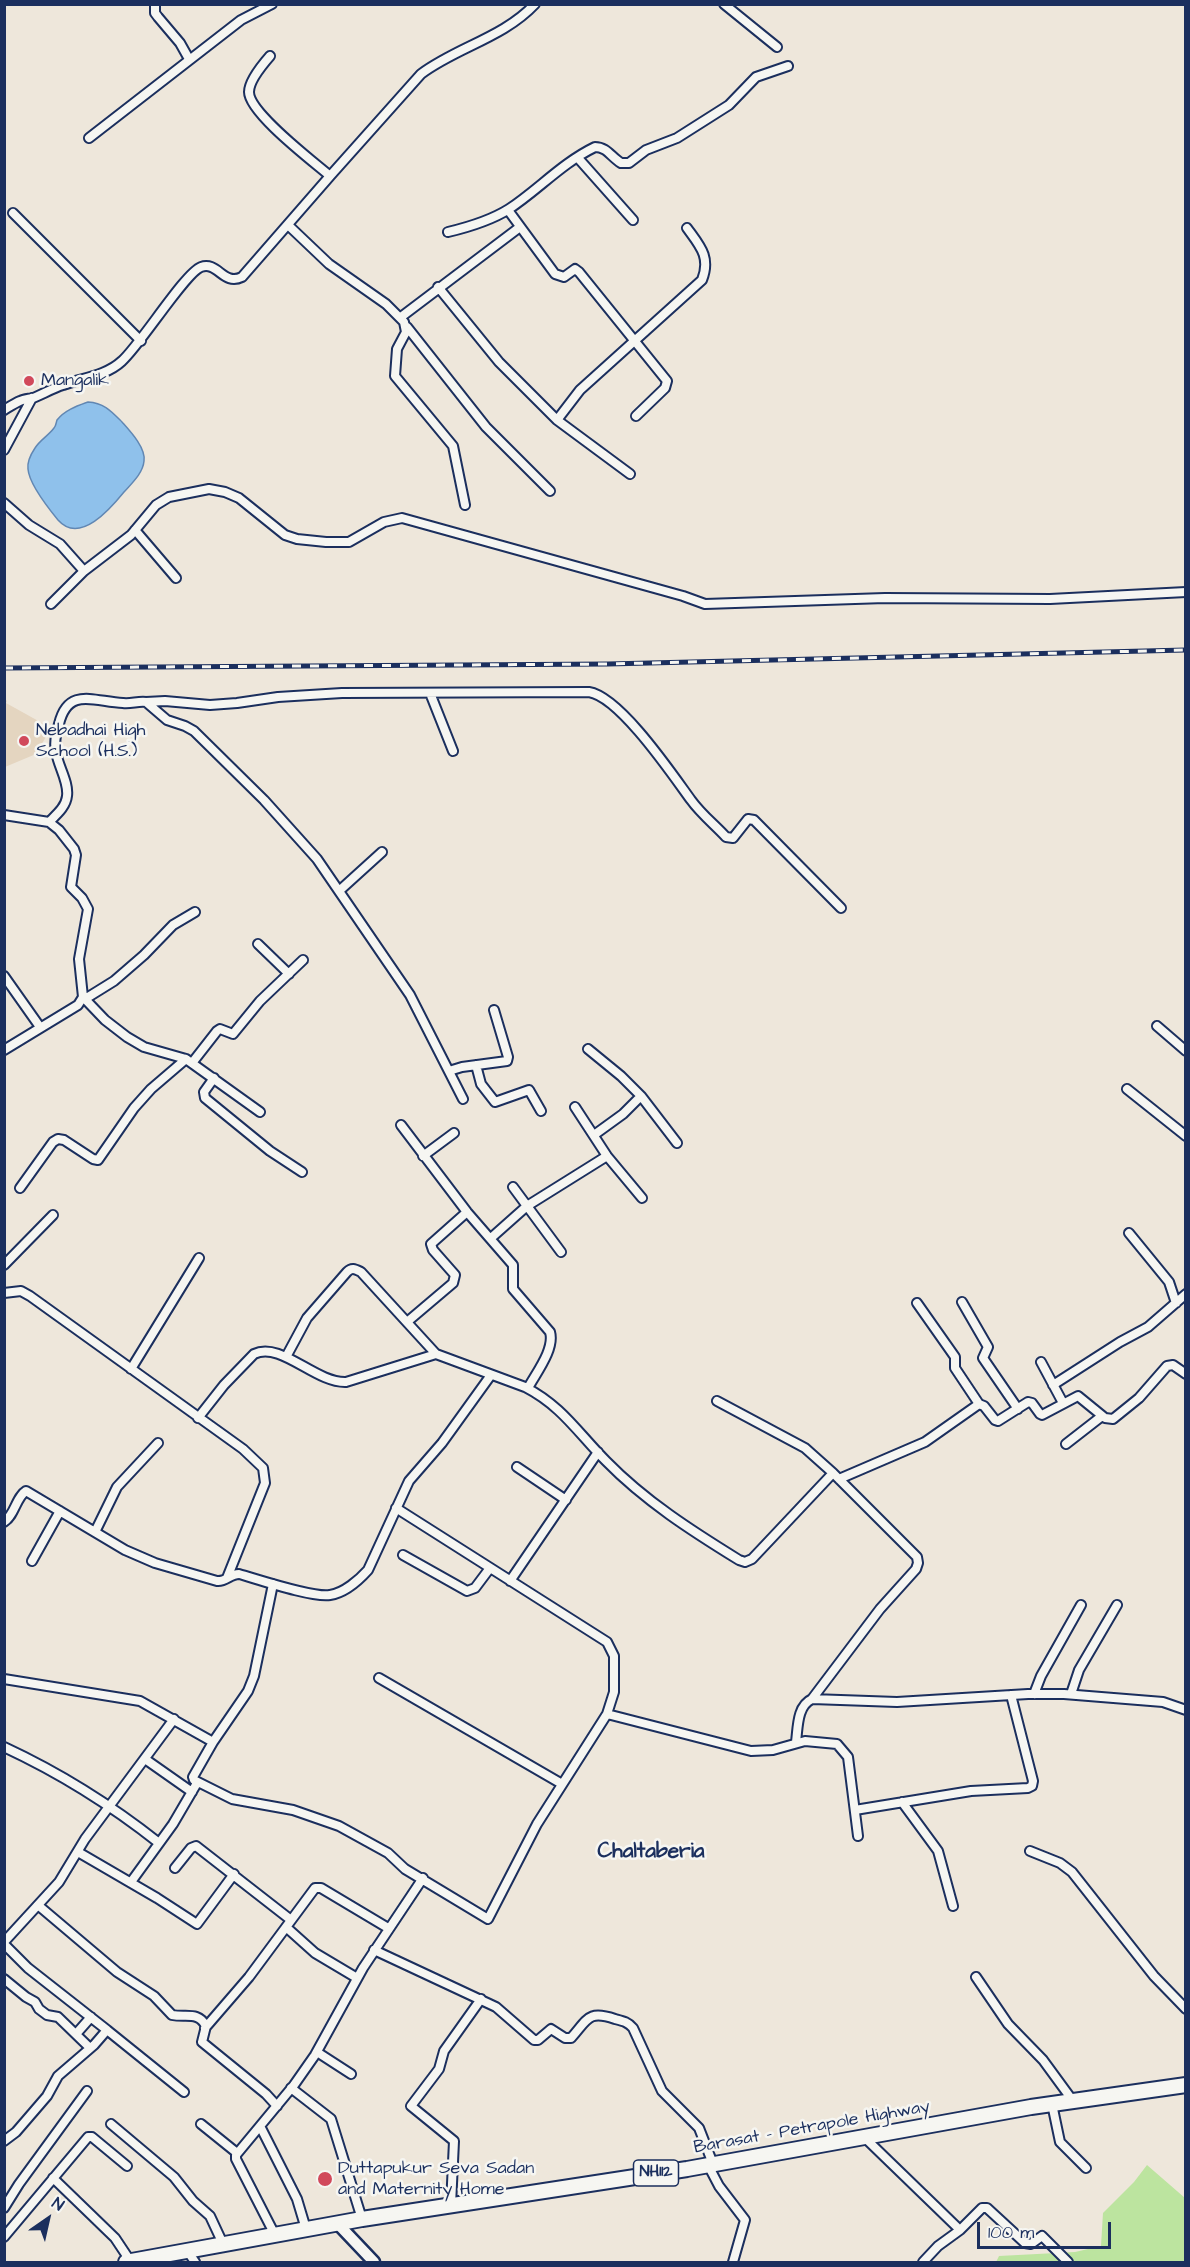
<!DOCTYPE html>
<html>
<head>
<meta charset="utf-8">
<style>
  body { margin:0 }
  #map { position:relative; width:1190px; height:2267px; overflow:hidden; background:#eee7db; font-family:"Architects Daughter",sans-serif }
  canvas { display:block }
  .frame { position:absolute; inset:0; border:6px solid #1b2f5e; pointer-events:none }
  .north { position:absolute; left:18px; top:2189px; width:60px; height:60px; -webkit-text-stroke:4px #f6f6f2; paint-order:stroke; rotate:34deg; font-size:16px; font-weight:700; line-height:24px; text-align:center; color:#1b2f5e }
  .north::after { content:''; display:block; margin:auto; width:21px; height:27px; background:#1b2f5e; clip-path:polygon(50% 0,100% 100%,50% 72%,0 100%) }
  .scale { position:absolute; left:977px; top:2222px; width:134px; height:27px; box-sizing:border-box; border:3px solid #1b2f5e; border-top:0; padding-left:8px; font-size:18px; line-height:21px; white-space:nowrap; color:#1b2f5e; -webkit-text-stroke:4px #f6f6f2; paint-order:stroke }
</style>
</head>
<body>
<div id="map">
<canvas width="1190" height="2267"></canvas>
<div class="frame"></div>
<div class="north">N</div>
<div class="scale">100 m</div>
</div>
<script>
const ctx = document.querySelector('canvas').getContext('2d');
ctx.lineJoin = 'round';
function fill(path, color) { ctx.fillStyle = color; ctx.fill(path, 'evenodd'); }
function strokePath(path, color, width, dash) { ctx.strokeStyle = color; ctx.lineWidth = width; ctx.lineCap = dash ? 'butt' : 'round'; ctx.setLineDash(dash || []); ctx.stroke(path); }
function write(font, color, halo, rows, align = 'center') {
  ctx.font = font + ' "Architects Daughter",sans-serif'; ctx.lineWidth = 5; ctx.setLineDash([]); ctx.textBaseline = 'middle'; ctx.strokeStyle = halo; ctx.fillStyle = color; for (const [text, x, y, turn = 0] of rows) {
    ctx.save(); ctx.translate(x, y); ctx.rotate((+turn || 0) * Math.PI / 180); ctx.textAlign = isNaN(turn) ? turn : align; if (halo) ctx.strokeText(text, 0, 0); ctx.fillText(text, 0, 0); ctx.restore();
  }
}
const built = new Path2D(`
  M5,699L7,701L6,703L51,728L36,754L5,767Z`);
const green = new Path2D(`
  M1147,2165L1185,2198V2262H996L999,2256L1075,2252L1101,2246L1103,2213L1134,2182Z`);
const water = new Path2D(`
  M88,402C104,403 111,411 122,422C130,431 146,448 144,461C143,473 132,483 124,492C111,508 80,545 58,520C49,509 29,483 28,469C27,462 31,454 35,448C40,440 48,436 54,428C56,426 56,423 57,420C65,410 77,406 88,402Z`);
const street = new Path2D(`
  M155,4V13L158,17L180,43L189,59
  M724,4L777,47
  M89,138L241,20L272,4
  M578,158L633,220
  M330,176L421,74C457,47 503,38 535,4
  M508,210L555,274L564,277L575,269L579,272L667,381L665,388L636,416
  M13,213L141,341
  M288,225L329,264L386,304L404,322L406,332L397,349L395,376L453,446L465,505
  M448,232C469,227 490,221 509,209C538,190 562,163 595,147C607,147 611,157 621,163H629L646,150L677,138L729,105L756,77L788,66
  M438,287L499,362L557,420L630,474
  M401,317L520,227
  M407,327L486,427L550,491
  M4,410C9,407 15,403 20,401C24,399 29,399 33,398C43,394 53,388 63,385C82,378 106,376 122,361C141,344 185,273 201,267C218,261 223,286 242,277L330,176C314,162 249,113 249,92C249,81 263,64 270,56
  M557,420L580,390L702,280C711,257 700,246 687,228
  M4,450L32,398
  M4,503L29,525L60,544L84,571
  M135,530L176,578
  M51,604L84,571L131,535L156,505L169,497L209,489L225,492L239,498L285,535L297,539L326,542H349L384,522L402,518L683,596L705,604L885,598L1050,599L1186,592
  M430,693L453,751
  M146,702L165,701L210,705L237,703L278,697L342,693L589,692C620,697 672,774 691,800C701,814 715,825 726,837L733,838L748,819L754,820L841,908
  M4,815L49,822L59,830L74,849L76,855L71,887L82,898L88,909L79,959L83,997L78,1005L4,1050
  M49,822C56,815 66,807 67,796C69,782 58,766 56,752C54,743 56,733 59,724C68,686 95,702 123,703C131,704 138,701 146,702L167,720L185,726L194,731L264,800L317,859L410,995L463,1099
  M339,891L382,852
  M258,944L289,974
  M4,976L40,1027
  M83,997L105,1020L127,1037L144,1047L186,1059L260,1112
  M85,999L114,981L144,955L173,925L195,912
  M1157,1026L1186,1051
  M588,1049L621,1076L641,1096L677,1143
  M192,1063L217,1031L220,1029L233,1034L260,1001L303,960
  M476,1065L481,1084L495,1102L529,1090L541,1111
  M449,1071L462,1067L507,1061L508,1057L494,1010
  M214,1078L204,1092L205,1098L270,1151L302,1172
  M1127,1089L1186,1136
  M575,1107L607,1156L642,1198
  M401,1125L467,1212L513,1265V1289L550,1332C555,1349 536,1373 528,1388
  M594,1135L623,1114L641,1096
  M423,1156L454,1133
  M513,1187L561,1252
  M20,1188L53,1142L58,1139L64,1140L93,1159L98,1160L134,1108L151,1089L186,1059
  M1129,1233L1169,1282L1176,1303
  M491,1238L527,1206L607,1156
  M4,1265L53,1215
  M4,1293L21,1291L30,1296L243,1449L263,1468L265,1483L227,1578
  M962,1302L988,1347L983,1358L1018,1409
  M917,1303L955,1357V1368L979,1404
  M407,1322L453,1283L455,1275L433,1250L431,1244L467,1212
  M286,1357L307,1318L347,1272C352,1267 355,1269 361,1272L436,1354
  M1041,1362L1063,1403
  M131,1369L199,1258
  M1053,1385L1120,1342L1148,1327L1186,1294
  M717,1401L805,1448L833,1473L917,1557L918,1563L916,1569L880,1609L812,1699
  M198,1418L224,1385L254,1354C281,1341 315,1383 346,1382L436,1354L525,1387C562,1406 578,1433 606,1461C645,1501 692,1531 739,1560L745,1562L752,1559L833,1473
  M1066,1444L1102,1416
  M517,1467L566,1500
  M839,1479L925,1442L979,1404L984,1406L995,1420L998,1421L1028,1402L1032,1403L1040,1414L1042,1415L1078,1396L1105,1418L1113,1419L1139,1398L1167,1366L1173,1365L1186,1374
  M4,1522C15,1515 16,1497 26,1491L125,1550L155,1563L217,1581C226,1582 230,1574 239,1574C257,1579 313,1598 330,1595C344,1593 359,1580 368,1570L409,1481L442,1443L491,1375
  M95,1532L117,1487L158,1443
  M403,1555L467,1591L475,1588L490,1568
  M32,1561L60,1511
  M510,1581L598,1452
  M273,1584L254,1676L248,1691L213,1742L193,1777L194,1780L232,1799L293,1810L339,1826L388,1853L405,1869L488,1919L537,1824L607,1714L614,1692V1656L607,1642L396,1508
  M379,1678L562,1784
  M4,1679L140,1701L213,1742
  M1034,1694L1041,1676L1081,1605
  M1071,1694L1079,1670L1117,1605
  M607,1714L751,1751L773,1750L805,1741L837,1744L848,1757L858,1836
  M796,1742C798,1727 797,1706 812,1699L897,1702L1028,1694H1064L1163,1702L1186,1710
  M4,1747C60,1773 111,1805 159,1843
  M145,1759L192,1792
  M902,1802L938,1851L953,1906
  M855,1810L971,1791L1028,1788L1032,1786L1033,1781L1011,1695
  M1030,1851L1060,1863L1072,1872L1154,1976L1186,2009
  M78,1852L157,1898L197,1924L234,1874
  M175,1868L191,1848L196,1846L291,1920
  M131,1882L173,1824L197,1783
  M39,1906L117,1972L154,1996L172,2015C186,2018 198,2011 206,2026L202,2042L266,2094L277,2106
  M286,1927L315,1953L357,1978
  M4,1942L59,1882L85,1839L174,1719
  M4,1944L28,1968L107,2030L94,2045L58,2076L47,2096L16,2132L4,2141
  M374,1950L496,2007L534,2040H538L551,2029L565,2038H571C588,2019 588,2010 615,2019C623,2021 628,2022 633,2028L662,2091L699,2128L713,2164
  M976,1977L1008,2024L1043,2060L1073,2101
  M4,1979L26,1997L35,2002L39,2009L47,2015L58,2017L90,2048
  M205,2028L249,1977L315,1888H321L388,1928
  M107,2030L184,2092
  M76,2034L91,2017
  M317,2052L351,2074
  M291,2088L331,2119L362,2219
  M1052,2104L1060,2142L1086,2168
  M111,2124L174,2177L193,2201L210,2216L224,2246
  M201,2124L237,2153
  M260,2126L297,2199L306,2229
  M864,2137L960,2230L938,2246L923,2262
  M708,2165L719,2186L745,2220L733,2262
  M53,2178L115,2238L131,2262
  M451,2205L454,2141L411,2106L439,2069L444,2051L481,1999
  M4,2208L19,2184L87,2091
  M960,2230L982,2208H987L1025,2243L1031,2244L1042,2236L1068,2262
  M275,2235L236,2159V2155L294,2085L315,2055L363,1968L423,1878
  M4,2237L88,2137H92L127,2166
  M188,2252L195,2262`);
const secondary = new Path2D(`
  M338,2224L374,2262`);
const highway = new Path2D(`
  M126,2262L362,2219L687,2169L1031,2107L1186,2085`);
const rail = new Path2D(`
  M4,668L608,664L1186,650`);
const markers = [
  [29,381,6,"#d1495b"],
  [24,741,6,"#d1495b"],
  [325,2179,8,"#d1495b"]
];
const shields = [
  [656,2173,45]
];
const shieldNames = [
  ["NH112",656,2173]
];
const poiNames = [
  ["Mangalik",41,381],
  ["Nebadhai High",36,731],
  ["School (H.S.)",36,752],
  ["Duttapukur Seva Sadan",338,2169],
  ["and Maternity Home",338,2190]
];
const streetNames = [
  ["Barasat - Petrapole Highway",812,2128,-10]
];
const quarterNames = [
  ["Chaltaberia",651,1853]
];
fill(built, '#e4d5c0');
fill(green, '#bce49f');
fill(water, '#8fc1eb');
strokePath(water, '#6187b3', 1.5);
strokePath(street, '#1b2f5e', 12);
strokePath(secondary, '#1b2f5e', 15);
strokePath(highway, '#1b2f5e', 18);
strokePath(street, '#f6f6f2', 8);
strokePath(secondary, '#f6f6f2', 10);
strokePath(highway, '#f6f6f2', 14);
strokePath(rail, '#1b2f5e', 5);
strokePath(rail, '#f6f6f2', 3, [9]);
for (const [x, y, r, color] of markers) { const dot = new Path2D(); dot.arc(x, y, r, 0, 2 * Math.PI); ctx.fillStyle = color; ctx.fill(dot); strokePath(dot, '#f6f6f2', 2); }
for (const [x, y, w] of shields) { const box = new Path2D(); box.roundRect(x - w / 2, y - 13, w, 26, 4.5); ctx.fillStyle = '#f6f6f2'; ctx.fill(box); strokePath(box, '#1b2f5e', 1.5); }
write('bold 16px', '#1b2f5e', null, shieldNames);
write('18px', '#1b2f5e', '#f6f6f2', poiNames, 'left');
write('18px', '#1b2f5e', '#f6f6f2', streetNames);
write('bold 21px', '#1b2f5e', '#f6f6f2', quarterNames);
</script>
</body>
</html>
